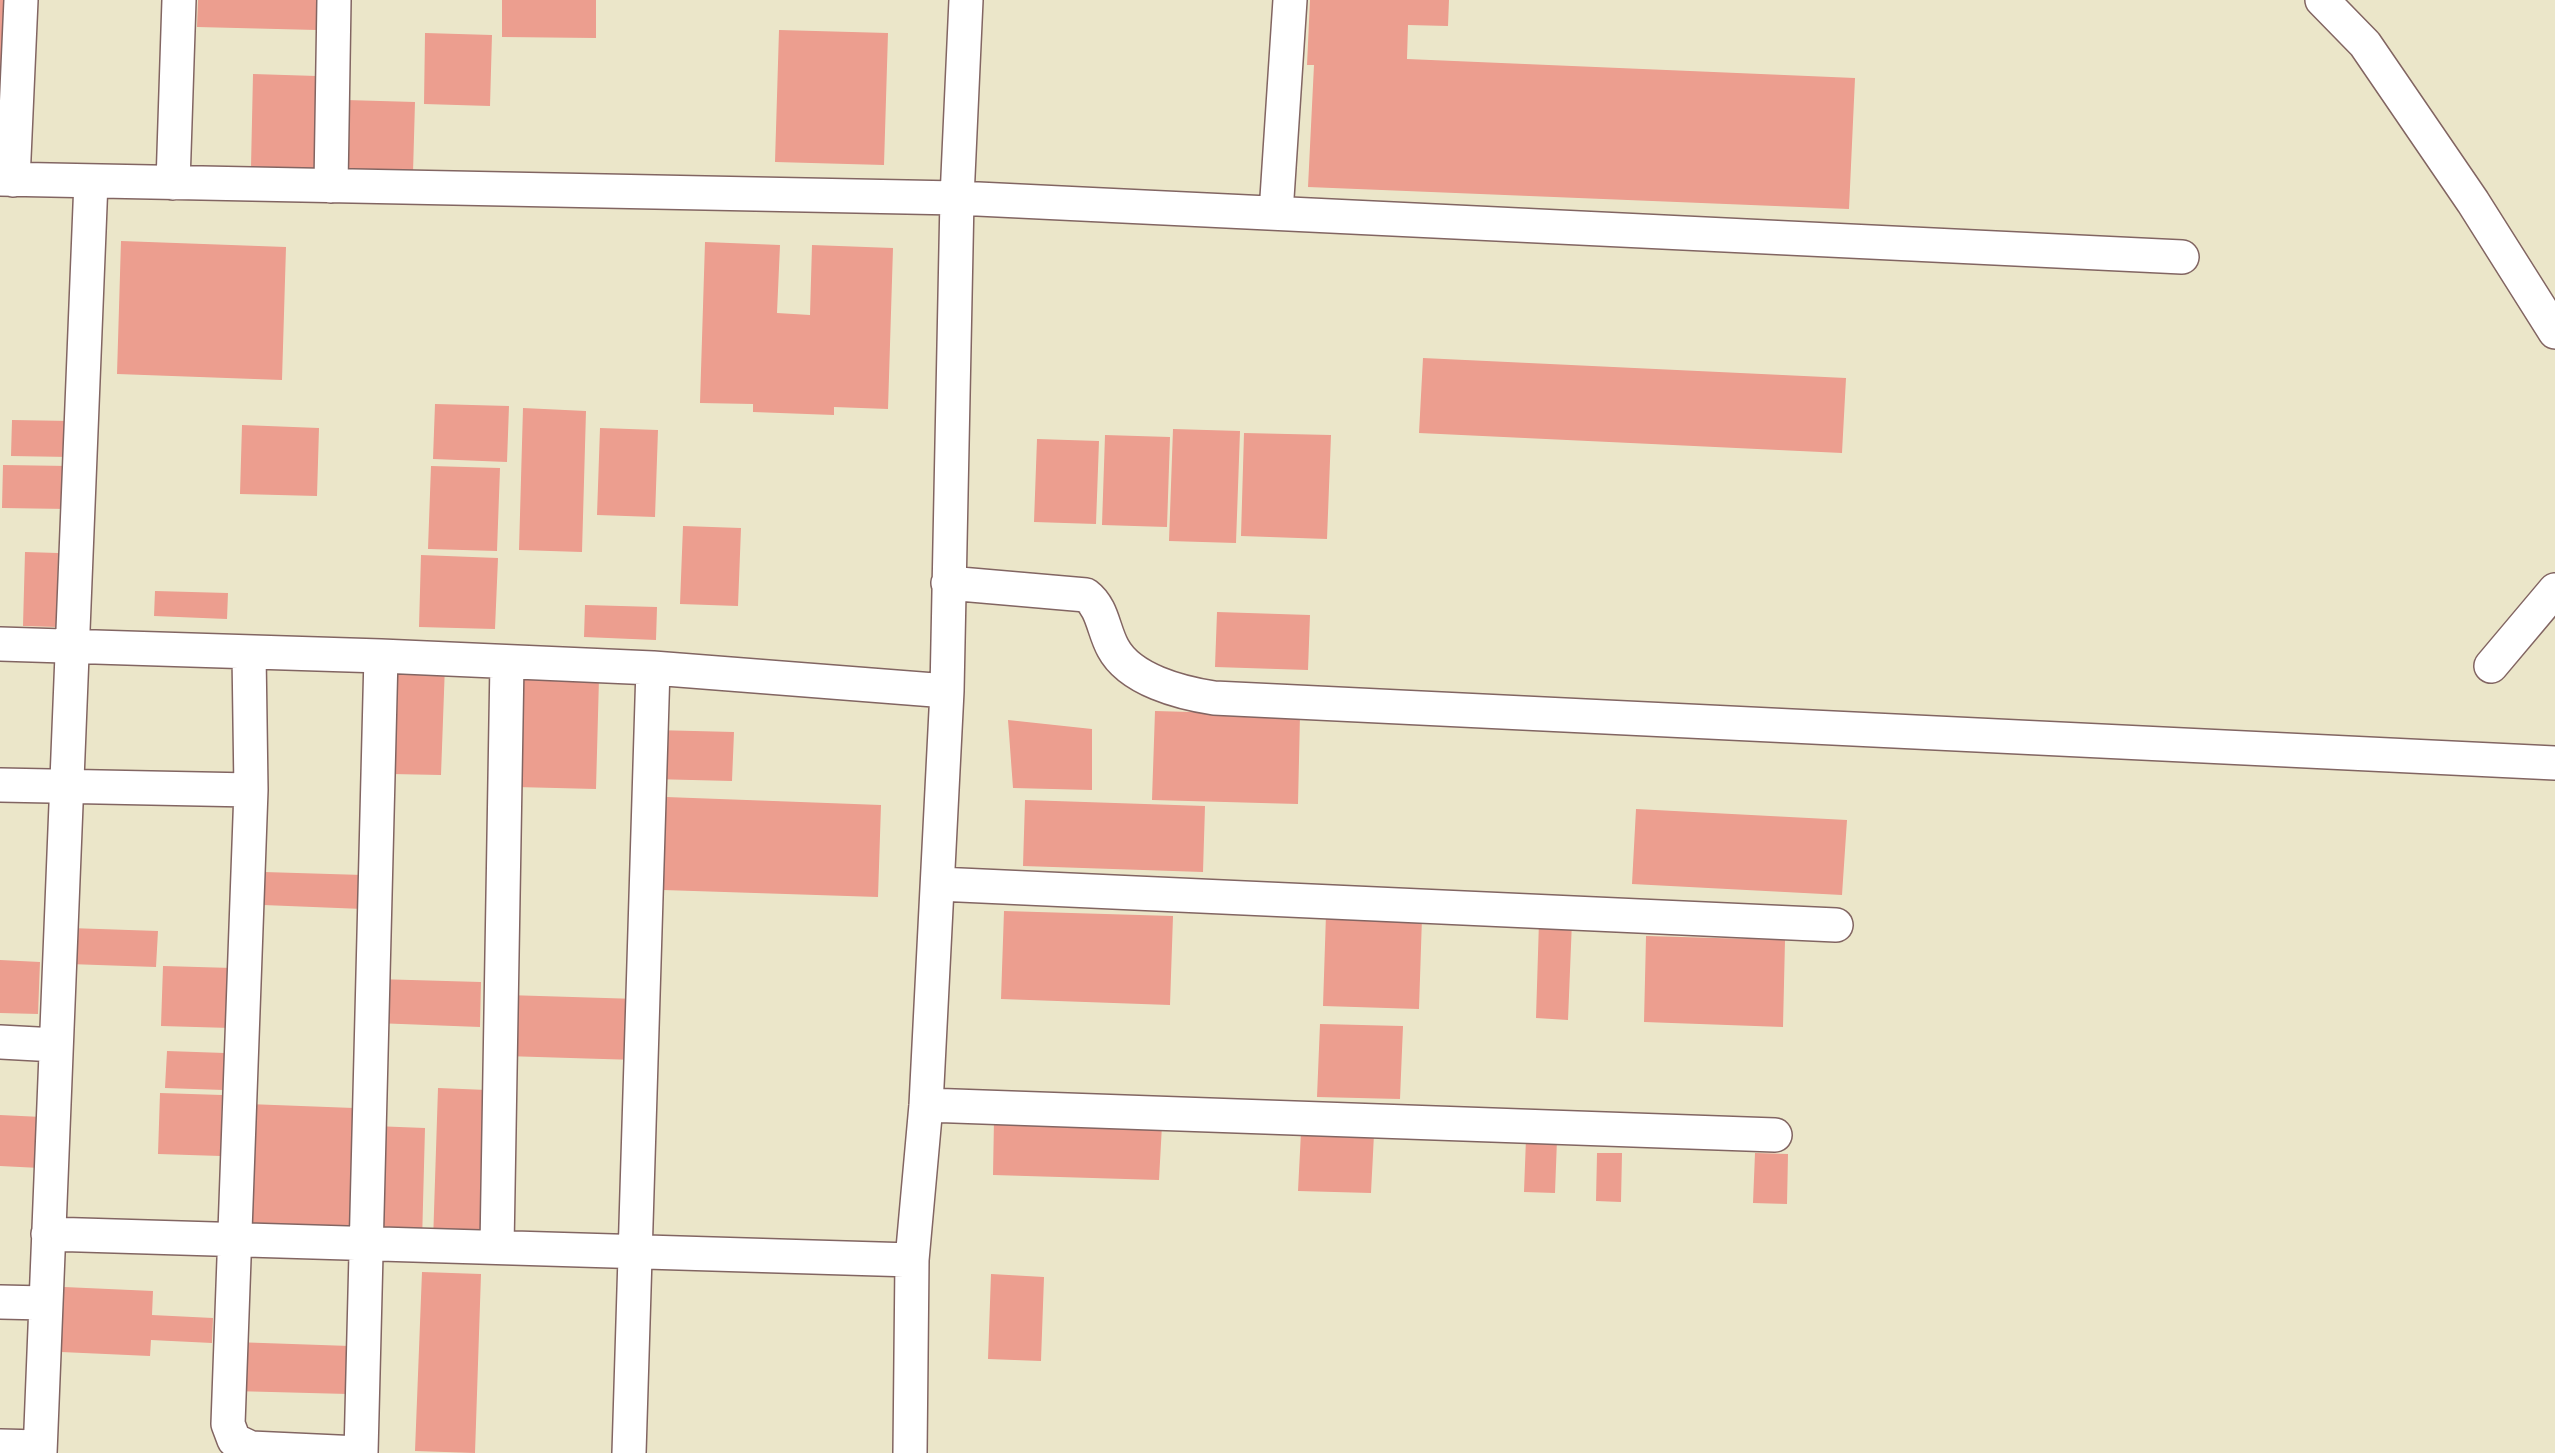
<!DOCTYPE html>
<html>
<head>
<meta charset="utf-8">
<style>
  body { margin:0 }
  canvas { display:block; background:#ebe6c9 }
</style>
</head>
<body>
<canvas width="2555" height="1453"></canvas>
<script>
const ctx = document.querySelector('canvas').getContext('2d');
ctx.lineJoin = 'round';
function fill(path, color) { ctx.fillStyle = color; ctx.fill(path, 'evenodd'); }
function strokePath(path, color, width, dash) { ctx.strokeStyle = color; ctx.lineWidth = width; ctx.lineCap = dash ? 'butt' : 'round'; ctx.setLineDash(dash || []); ctx.stroke(path); }
const building = new Path2D(`
  M0,0H5L2,96H0Z
  M198,0H318L317,30L197,27Z
  M502,0H596V38L502,37Z
  M1310,0H1449L1448,26L1408,25L1407,59L1855,78L1849,209L1308,187L1314,65H1307Z
  M779,30L888,33L884,165L775,162Z
  M425,33L492,35L490,106L424,104Z
  M253,74L317,76L315,169L251,167Z
  M346,100L415,102L413,173L344,171Z
  M121,241L286,247L282,380L117,374Z
  M705,242L780,245L777,313L810,315L812,245L893,248L888,409L834,407V415L753,412V404L700,403Z
  M1423,358L1846,378L1842,453L1419,433Z
  M435,404L509,406L507,462L433,459Z
  M523,408L586,411L582,552L519,550Z
  M12,420L71,421L70,457L11,456Z
  M242,425L319,428L317,496L240,494Z
  M600,428L658,430L655,517L597,515Z
  M1173,429L1240,431L1236,543L1169,541Z
  M1244,433L1331,435L1327,539L1241,536Z
  M1105,435L1170,437L1167,527L1102,525Z
  M1037,439L1099,441L1096,524L1034,522Z
  M3,465L69,466L68,509L2,508Z
  M431,466L500,468L497,551L428,549Z
  M683,526L741,528L738,606L680,604Z
  M25,552L58,553L57,627L23,626Z
  M421,555L498,558L495,629L419,627Z
  M155,591L228,593L227,619L154,616Z
  M585,605L657,607L656,640L584,637Z
  M1217,612L1310,615L1308,670L1215,667Z
  M395,663L445,665L441,775L391,774Z
  M519,675L599,678L596,789L516,787Z
  M1155,711L1300,715L1298,804L1152,800Z
  M1008,720L1092,729V790L1013,788Z
  M654,730L734,732L732,781L652,779Z
  M666,797L881,805L878,897L663,890Z
  M1025,800L1205,806L1203,872L1023,866Z
  M1636,809L1847,820L1842,895L1632,884Z
  M264,872L363,875V909L263,905Z
  M1004,911L1173,916L1170,1005L1001,999Z
  M1326,914L1422,917L1419,1009L1323,1006Z
  M1539,921H1572L1568,1020L1536,1018Z
  M70,928L158,931L156,967L69,964Z
  M1646,936L1785,940L1783,1027L1644,1022Z
  M0,960L40,962L38,1014L0,1013Z
  M163,966L233,968L231,1028L161,1026Z
  M376,979L481,982L480,1027L375,1023Z
  M507,995L638,999L636,1060L505,1056Z
  M1320,1024L1403,1026L1400,1099L1317,1097Z
  M167,1051L225,1053L224,1090L165,1088Z
  M438,1088L487,1090L482,1243L433,1242Z
  M160,1093L222,1095L221,1156L158,1154Z
  M248,1104L354,1108L350,1238L243,1234Z
  M0,1115L42,1117L40,1168L0,1166Z
  M994,1119L1162,1125L1159,1180L993,1175Z
  M374,1126L425,1128L422,1242L371,1240Z
  M1301,1132L1374,1134L1371,1193L1298,1191Z
  M1526,1138L1557,1139L1555,1193L1524,1192Z
  M1597,1153H1622L1621,1202L1596,1201Z
  M1755,1153L1788,1154L1787,1204L1753,1203Z
  M422,1272L481,1274L475,1453L415,1451Z
  M991,1274L1044,1277L1041,1361L988,1359Z
  M64,1287L153,1291L152,1315L213,1318L212,1343L151,1340L150,1356L61,1352Z
  M234,1342L350,1346L348,1394L233,1391Z`);
const minor = new Path2D(`
  M2322,0L2365,44L2473,202L2555,332
  M0,179L957,198L2182,257
  M13,180L21,0
  M173,183L179,0
  M331,186L334,0
  M1276,213L1290,0
  M948,583L1086,595C1103,608 1103,630 1113,648C1130,680 1181,693 1214,698L2555,763
  M0,644L381,656L653,668L947,691
  M249,653L251,790L228,1424L234,1440L251,1448L359,1453
  M2491,666L2555,590
  M0,785L251,790
  M938,884L1836,925
  M0,1042L56,1045
  M926,1105L1775,1135
  M48,1234L912,1260
  M497,1247L507,662
  M0,1302L45,1303
  M0,1446L40,1447
  M40,1453L91,181
  M361,1453L381,656
  M629,1453L653,668
  M910,1453L912,1260L926,1105L947,691L957,198L966,0`);
fill(building, '#ec9e8f');
strokePath(minor, '#826562', 36);
strokePath(minor, '#fff', 33);
</script>
</body>
</html>
